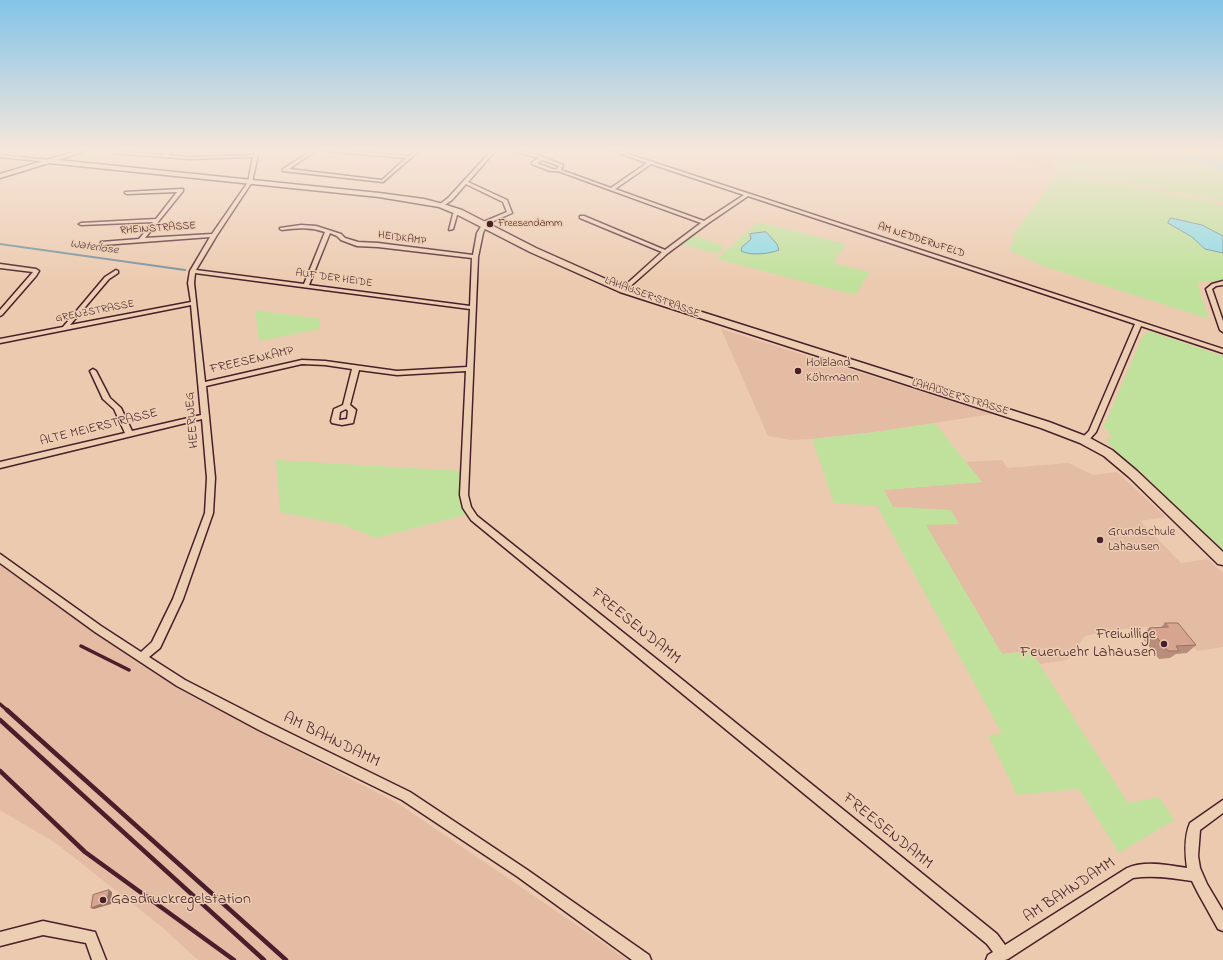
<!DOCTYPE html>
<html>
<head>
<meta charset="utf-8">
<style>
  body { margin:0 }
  canvas { display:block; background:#eccaaf }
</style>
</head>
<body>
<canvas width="1223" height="960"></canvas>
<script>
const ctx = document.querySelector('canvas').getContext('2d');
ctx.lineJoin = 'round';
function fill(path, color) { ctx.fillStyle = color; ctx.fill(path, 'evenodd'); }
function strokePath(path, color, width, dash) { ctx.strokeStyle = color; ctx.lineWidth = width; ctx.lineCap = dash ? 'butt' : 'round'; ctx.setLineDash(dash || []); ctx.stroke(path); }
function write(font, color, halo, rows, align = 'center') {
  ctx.font = font + ' "Indie Flower",sans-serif'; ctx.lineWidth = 3; ctx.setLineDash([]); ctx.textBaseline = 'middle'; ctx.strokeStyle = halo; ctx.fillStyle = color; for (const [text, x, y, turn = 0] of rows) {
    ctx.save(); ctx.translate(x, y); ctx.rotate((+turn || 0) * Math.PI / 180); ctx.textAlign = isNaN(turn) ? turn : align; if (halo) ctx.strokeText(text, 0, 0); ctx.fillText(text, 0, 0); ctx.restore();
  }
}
const built = new Path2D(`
  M1018,150H1063L1051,168L1010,160Z
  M0,157L26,160L19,167L0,173Z
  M721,329L993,414L875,432L812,439L791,440L768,436Z
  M1002,460L1007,468L1068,463L1093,475L1117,472L1166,517L1140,521L1181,563L1208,559L1223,573V647L1197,651L1174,625L1113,630L1085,636L1067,660L1040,664L1031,651L1002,654L915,508L893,507L884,490L982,482L966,462Z
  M0,565L180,690L399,804L628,960H198L163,928L57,844L0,810Z`);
const green = new Path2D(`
  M90,150H107L109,152L84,162L67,160L74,155Z
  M1064,150H1158L1223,169V202L1212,199L1052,169Z
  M1175,150H1223V164Z
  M1059,172L1212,202L1223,206V236L1168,223L1192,237L1205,249L1223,253V281L1208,282L1199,281L1198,286L1209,319L1046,267L1010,251L1009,248L1016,237L1012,236Z
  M758,222L846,244L833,263L870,272L855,295L717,259Z
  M692,235L725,246L717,254L681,244Z
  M255,310L320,319V329L259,341Z
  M1152,332L1223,356V551L1212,543L1150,482L1115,451L1105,438L1112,439L1109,431L1103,428L1144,333Z
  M935,423L982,482L884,490L893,507L951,510L959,524L926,525L1002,654L1031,651L1128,803L1159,797L1174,820L1119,853L1079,789L1017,795L988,735L1002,734L877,506L834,503L812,439L875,432Z
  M276,460L462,471L461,500L465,515L376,538L344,525L280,512Z`);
const water = new Path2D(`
  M1171,218L1202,225L1223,236V253L1205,249L1192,237L1168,223Z
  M766,232L777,244L779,250C769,254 751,256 741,251L742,247L751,239L750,234Z`);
const stream = new Path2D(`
  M0,244L185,270`);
const river = new Path2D(`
  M1164,150H1177L1223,163V169L1165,152Z`);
const street = new Path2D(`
  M108,150L161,155L171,150H176L167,155L190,157L254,155L255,150H259L252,182L217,235L196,270L304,284L325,232C310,227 297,228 282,230L280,229V228L301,225L316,226L341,234L345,238L358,242L378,243L473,255L477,233L482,225L481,224V223L507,212L503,202L466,184L452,200L443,206L439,205L448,198L492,150H496L468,182L507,200L512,213L487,224L483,233L478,257L468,495L471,507L477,516L674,673L997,934L1005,945L1127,868C1145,860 1168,865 1187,868C1185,853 1184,837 1190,823L1223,800V813L1200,830L1198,856L1200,868L1207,884L1223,911V931L1218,929L1198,893L1192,881C1172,878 1153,875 1133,878L1008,959L1005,960H986L988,955L993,952L987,944L471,520L463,508L460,495L466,371L397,375L359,370L350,405L356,410L353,423L342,425L332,423L331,421L334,409L343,405L352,369L325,365L302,364L206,386L215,478L213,513L183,599L160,648L149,657L185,680L267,722L410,792L526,869L649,955L651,960H632L518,877L402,800L259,730L177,686L95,632L0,563V554L101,626L141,652L152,642L173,599L205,513L207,478L202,419L0,468V462L125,433L114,409L103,399L90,371L93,369L96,371L110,398L121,408L132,431L201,415L191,305L0,343V339L63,327L105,277L116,270L118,271V273L109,279L70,325L191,302L188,283L190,271L210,237L103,245L101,244V242L139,239L153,222L81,225L79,224L81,223L156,219L177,192L127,194L125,193V192L181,189H183V191L145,238L212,234L248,182L253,157L190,159L113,153ZM330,233L337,236L341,240L357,246L378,247L472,258L470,306L309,285ZM195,273L470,309L467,367L397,371L325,361L302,360L205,382L194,283ZM346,409L348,411L347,419L339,420L340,412Z
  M313,150H317L289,169L382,180L406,158L324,151L322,150H336L409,156L416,150H420L383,182L283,171V169Z
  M508,150C527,149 546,158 563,165L561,170L611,188L647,163L611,150H616L1223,349V353L1141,326L1096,432L1087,442H1081L1080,440L1089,431L1135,324L748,196L707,224L668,253L625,291H621V289L662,252L580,218V216H584L665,250L701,223L558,171H550L532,164V162L539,158ZM543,160L559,166L557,169H552L537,163ZM651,164L744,195L704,221L615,189Z
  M0,155L49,160L51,161L49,162L0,157Z
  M457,211L461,212L457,215L453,229L449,230L453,214Z
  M0,264L36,269L39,271L36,276L2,315L0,316V310L33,272L0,268Z
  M1223,281V285L1216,286L1212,289L1223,321V332L1220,330L1206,289L1212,284Z
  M43,921L95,932L106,960H92L86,943L43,935L0,946V932Z`);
const secondary = new Path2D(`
  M79,150H88L58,160L379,193L424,199L443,204L462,210L536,248L626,288L1049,422L1088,437L1112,450L1137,471L1223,552V565L1218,564L1129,477L1104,456L1080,443L1041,428L620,292L530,252L456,214L439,207L379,197L49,163L0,178V174Z`);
const railFar1 = new Path2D(`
  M81,646L129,670
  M0,704L8,711`);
const rail = new Path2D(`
  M7,710L286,960
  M0,720L264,960
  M0,771L85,852L234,960`);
const wall = new Path2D(`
  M1165,623L1196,645L1187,653L1176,654L1170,658L1159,659L1141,636L1149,628L1161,627Z`);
const shadedWall = new Path2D(`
  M109,890L112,892L111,904L94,909L91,908Z`);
const building = new Path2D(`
  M1165,623H1178L1196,645L1176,646L1179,651H1168L1149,628L1168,627Z
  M109,890L107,902L91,908L93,895Z`);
const markers = [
  [490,224,4,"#4a1f2b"],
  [798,371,4,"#4a1f2b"],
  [1100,540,4,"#4a1f2b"],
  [1164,644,4,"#4a1f2b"],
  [103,900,4,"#4a1f2b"]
];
const farPoinames = [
  ["Freesendamm",498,224]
];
const farStreetnames = [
  ["RHEINSTRASSE",158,229,-4],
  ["HEIDKAMP",402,239,8],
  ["AM NEDDERNFELD",921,241,18],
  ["AUF DER HEIDE",334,279,8],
  ["LAHAUSER STRASSE",652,298,20],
  ["GRENZSTRASSE",95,312,-11],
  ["LAHAUSER STRASSE",960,398,17]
];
const farWaternames = [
  ["Waterlose",94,248,8]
];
const streetNames = [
  ["FREESENKAMP",252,361,-13],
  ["HEERWEG",193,420,-95],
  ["ALTE MEIERSTRASSE",99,428,-14]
];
const poiNames = [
  ["Holzland",806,364],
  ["Köhrmann",806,379],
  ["Grundschule",1108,533],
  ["Lahausen",1108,548]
];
const nearStreetnames = [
  ["FREESENDAMM",635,627,39],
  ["AM BAHNDAMM",331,741,26],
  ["FREESENDAMM",887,832,39],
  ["AM BAHNDAMM",1070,891,-33]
];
const nearPoinames = [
  ["Freiwillige",1156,635],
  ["Feuerwehr Lahausen",1156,653],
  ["Gasdruckregelstation",111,900,"left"]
];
fill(built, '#e3bca3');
fill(green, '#bfe19b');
fill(water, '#8cdce8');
strokePath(water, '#72909c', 1);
strokePath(stream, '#72909c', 2);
fill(river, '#8cdce8');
strokePath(street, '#4a1f2b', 3);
strokePath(secondary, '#4a1f2b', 3);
fill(street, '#eccfb3');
fill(secondary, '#eccfb3');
strokePath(railFar1, '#4a1f2b', 3.5);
strokePath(rail, '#4a1f2b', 4.5);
fill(wall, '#b98d7b');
fill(shadedWall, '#967364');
fill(building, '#d7a48f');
strokePath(building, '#967364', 1);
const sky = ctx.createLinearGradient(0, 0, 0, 284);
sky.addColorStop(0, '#83c4e8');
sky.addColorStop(0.53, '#f6e7db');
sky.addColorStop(1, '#f6e7db00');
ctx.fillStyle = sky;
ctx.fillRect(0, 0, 1223, 284);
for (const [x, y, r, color] of markers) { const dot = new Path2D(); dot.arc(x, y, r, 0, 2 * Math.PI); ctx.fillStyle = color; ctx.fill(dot); strokePath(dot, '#eccfb3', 1.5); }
write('11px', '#4a1f2b', '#eccfb3', farPoinames, 'left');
write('11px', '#4a1f2b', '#eccfb3', farStreetnames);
write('italic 12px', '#543b47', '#eccfb3', farWaternames);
write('13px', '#4a1f2b', '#eccfb3', streetNames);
write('13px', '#4a1f2b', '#eccfb3', poiNames, 'left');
write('16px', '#4a1f2b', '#eccfb3', nearStreetnames);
write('16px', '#4a1f2b', '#eccfb3', nearPoinames, 'right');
</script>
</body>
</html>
